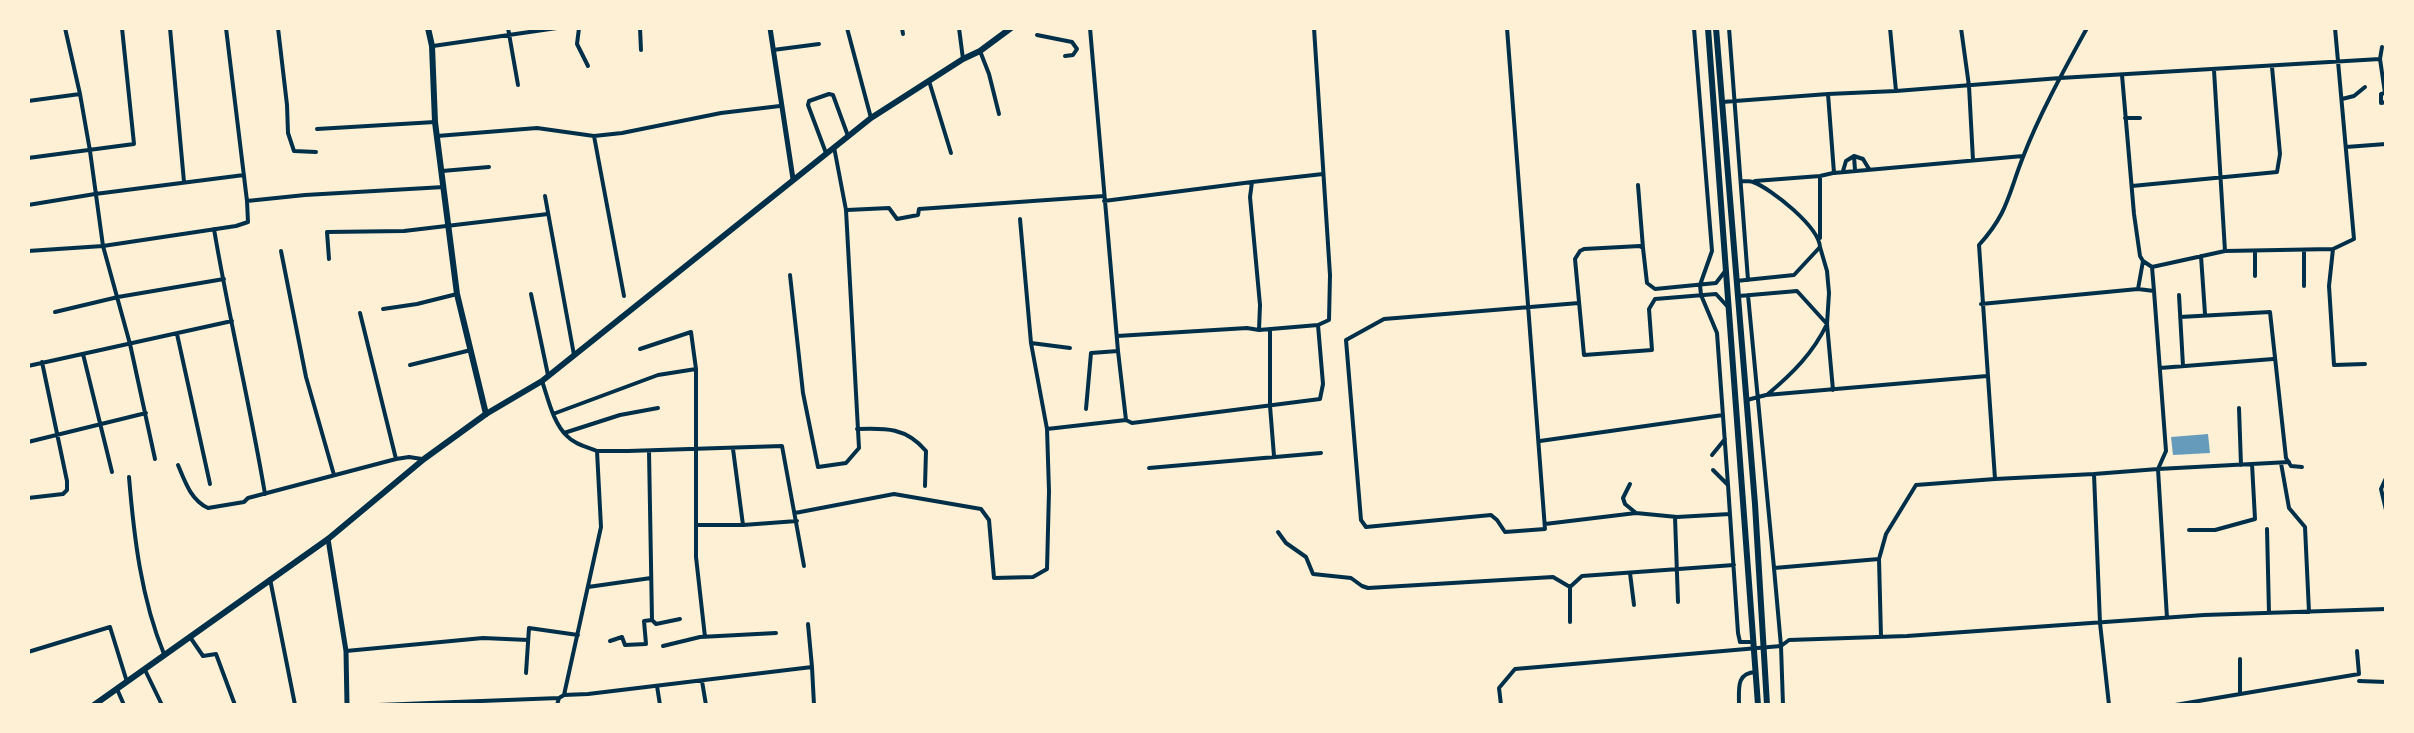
<!DOCTYPE html>
<html>
<head>
<meta charset="utf-8">
<style>
  body { margin:0 }
  #map { position:relative; width:2414px; height:733px; overflow:hidden; background:#fdf0d5; font-family:"Alegreya Sans",sans-serif }
  canvas { display:block }
  .frame { position:absolute; inset:0; border:30px solid #fdf0d5; pointer-events:none }
</style>
</head>
<body>
<div id="map">
<canvas width="2414" height="733"></canvas>
<div class="frame"></div>
</div>
<script>
const ctx = document.querySelector('canvas').getContext('2d');
ctx.lineJoin = 'round';
function fill(path, color) { ctx.fillStyle = color; ctx.fill(path, 'evenodd'); }
function strokePath(path, color, width, dash) { ctx.strokeStyle = color; ctx.lineWidth = width; ctx.lineCap = dash ? 'butt' : 'round'; ctx.setLineDash(dash || []); ctx.stroke(path); }
const water = new Path2D(`
  M2208,434L2210,453L2173,455L2171,437Z`);
const minor = new Path2D(`
  M65,28L80,94L90,151L103,246L130,344L155,459
  M170,28L184,182
  M278,28L287,105L288,133L294,151L316,152
  M508,28L518,85
  M579,28L577,44L588,66
  M640,28L641,50
  M847,28L871,118
  M902,28L903,34
  M959,28L963,59
  M1090,28L1118,351L1126,420L1132,423L1320,399L1323,384L1318,325
  M1507,28L1545,529L1505,532L1497,520L1491,515L1366,527L1361,520L1346,340L1384,319L1579,303
  M1694,28L1712,251L1700,285L1701,295L1717,333L1728,485L1713,470
  M1729,28L1748,280
  M1961,28L1969,86L1973,160
  M1037,35L1072,42L1077,49L1073,55L1065,56
  M433,46L557,28
  M2382,47L2380,59L2385,93L2381,94V103L2386,102V109
  M773,50L819,44
  M980,51L989,74L999,114
  M2214,70L2225,251
  M2122,75L2134,214L2140,256L2143,261L2152,267
  M929,81L951,153
  M1896,91L2060,78L2380,59
  M1828,94L1896,91L1890,28
  M2342,99L2354,96L2365,87
  M28,101L80,94
  M1722,102L1828,94L1834,173L2023,156
  M2125,118H2140
  M317,129L435,122
  M437,136L537,128L594,136L624,296
  M594,136L622,133L721,113L780,106
  M2346,147L2386,144
  M826,153L808,105L809,101L829,94L833,95L848,136
  M28,158L134,144L122,28
  M1855,170L1854,156L1863,159L1869,169
  M442,171L489,167
  M1843,171L1846,161L1854,156
  M1755,181L1820,176L1833,173
  M1252,182L1323,174
  M1638,185L1643,248
  M2132,186L2277,172L2280,154L2272,67
  M545,196L574,355
  M247,201L305,195L444,187
  M1104,201L1252,182L1250,197L1260,305L1259,330L1247,328L1117,336
  M28,205L95,194L244,175
  M847,210L889,208L897,219L918,215L919,209L1104,196
  M214,229C229,318 250,405 265,494
  M1820,238V176
  M1820,247L1827,271L1829,293L1827,324L1833,390
  M2333,249L2329,286L2334,365L2365,364
  M2304,250V286
  M28,251L103,246L236,226L248,222L247,201L226,28
  M281,251L306,377L334,475
  M2255,251V276
  M2201,256L2205,314
  M329,259L327,232L404,231L548,214
  M1726,270L1716,283L1655,289L1647,283L1643,248L1640,246L1584,249L1580,251L1575,259L1584,355L1652,350L1649,309L1655,299L1716,294L1727,306
  M790,275L803,393L818,467L846,463L859,448L846,210L834,147
  M1736,281L1794,275L1820,247C1819,227 1772,189 1753,182C1751,181 1743,181 1741,181
  M2138,289L2143,261
  M2154,291L2152,267L2225,251L2333,249L2354,239L2335,28
  M531,294L548,375
  M1748,295L1774,568
  M2179,295L2183,366
  M1739,296L1797,291L1827,324C1813,353 1793,373 1768,394
  M1981,304L2138,289L2154,291L2166,451L2158,469L2289,462
  M383,309L417,304L457,294
  M55,312L118,297L224,279
  M360,313L396,459
  M2180,317L2270,312L2286,458L2291,466L2302,467
  M1270,329V406L1274,456
  M1259,330L1318,325L1329,320L1330,275L1314,28
  M177,334L210,484
  M1031,343L1070,348
  M640,349L691,332L696,369
  M83,354L112,472
  M410,365L471,350
  M28,366L232,321
  M2160,368L2273,359
  M542,381C548,398 553,423 567,436C574,444 587,447 597,451L601,527L564,695L559,698L557,705
  M1747,400L1766,395L1987,376
  M2239,408L2241,465
  M1086,409L1091,353L1118,351
  M553,414L658,375L696,369V557L705,637
  M857,429C885,428 906,427 926,451L925,486
  M1047,429L1126,420
  M564,433L620,415L658,408
  M1540,441L1723,415
  M28,442L146,413
  M733,449L743,525L797,521
  M597,451H628L782,446L804,566
  M649,451L652,620L656,624L680,619
  M1712,455L1725,439
  M2281,463L2289,508L2305,527L2309,612
  M178,465C185,482 191,500 208,508L244,502L248,498L396,459L409,457L422,459
  M1149,468L1321,453
  M2094,474L2158,469L2167,618
  M129,477C134,537 141,598 164,654
  M2386,478L2381,489L2386,510
  M1995,479L2094,474L2100,623L2109,705
  M1630,484L1623,498L1625,504L1636,513
  M1728,485L1738,633L1740,642H1752
  M28,498L63,494L67,490V481L42,362
  M795,513L894,494L981,509L989,520L994,578L1033,577L1047,569L1049,491L1047,429L1031,343L1020,219
  M1675,517L1678,602
  M1545,524L1636,513L1677,517L1730,514
  M698,525H743
  M2267,529L2269,613
  M2189,530H2215L2255,519L2252,464
  M1278,532L1286,543L1306,557L1313,574L1351,578L1362,586L1368,588L1553,577L1570,587L1582,576L1734,565
  M1630,573L1634,605
  M270,579L295,705
  M588,587L651,578
  M1570,587V622
  M808,624L812,667
  M190,637L203,656L216,654L235,705
  M1881,637L1879,559L1886,534L1916,485L1995,479L1979,245C2008,213 2008,195 2023,157C2040,113 2064,70 2087,28
  M610,641L622,637L625,645L646,644L644,621L652,620
  M663,646L700,637L776,633
  M346,651L483,638L528,640
  M28,652L110,627L127,682
  M145,670L162,705
  M526,673L529,628L578,635
  M702,681L706,705
  M2359,681L2386,682
  M657,686L660,705
  M117,689L124,705
  M2240,694V659
  M564,695L588,694L812,667L814,705
  M378,705L559,698
  M1501,705L1499,688L1515,669L1781,646L1789,640L1907,636L2204,615L2386,609
  M1739,705C1739,688 1736,673 1756,672
  M1783,705L1781,646L1774,568L1879,559
  M2175,705L2359,674L2357,651`);
const tertiary = new Path2D(`
  M770,28L793,179
  M328,539L346,651L347,705`);
const secondary = new Path2D(`
  M428,28L432,46L435,122L457,294L486,414`);
const primary = new Path2D(`
  M1708,28L1758,705
  M1716,28L1755,504L1767,705
  M94,705L328,539L424,459L486,414L542,381L871,118L963,59L980,51L1011,28`);
fill(water, '#669bbc');
strokePath(minor, '#003049', 4);
strokePath(tertiary, '#003049', 5);
strokePath(secondary, '#003049', 6);
strokePath(primary, '#003049', 6);
</script>
</body>
</html>
